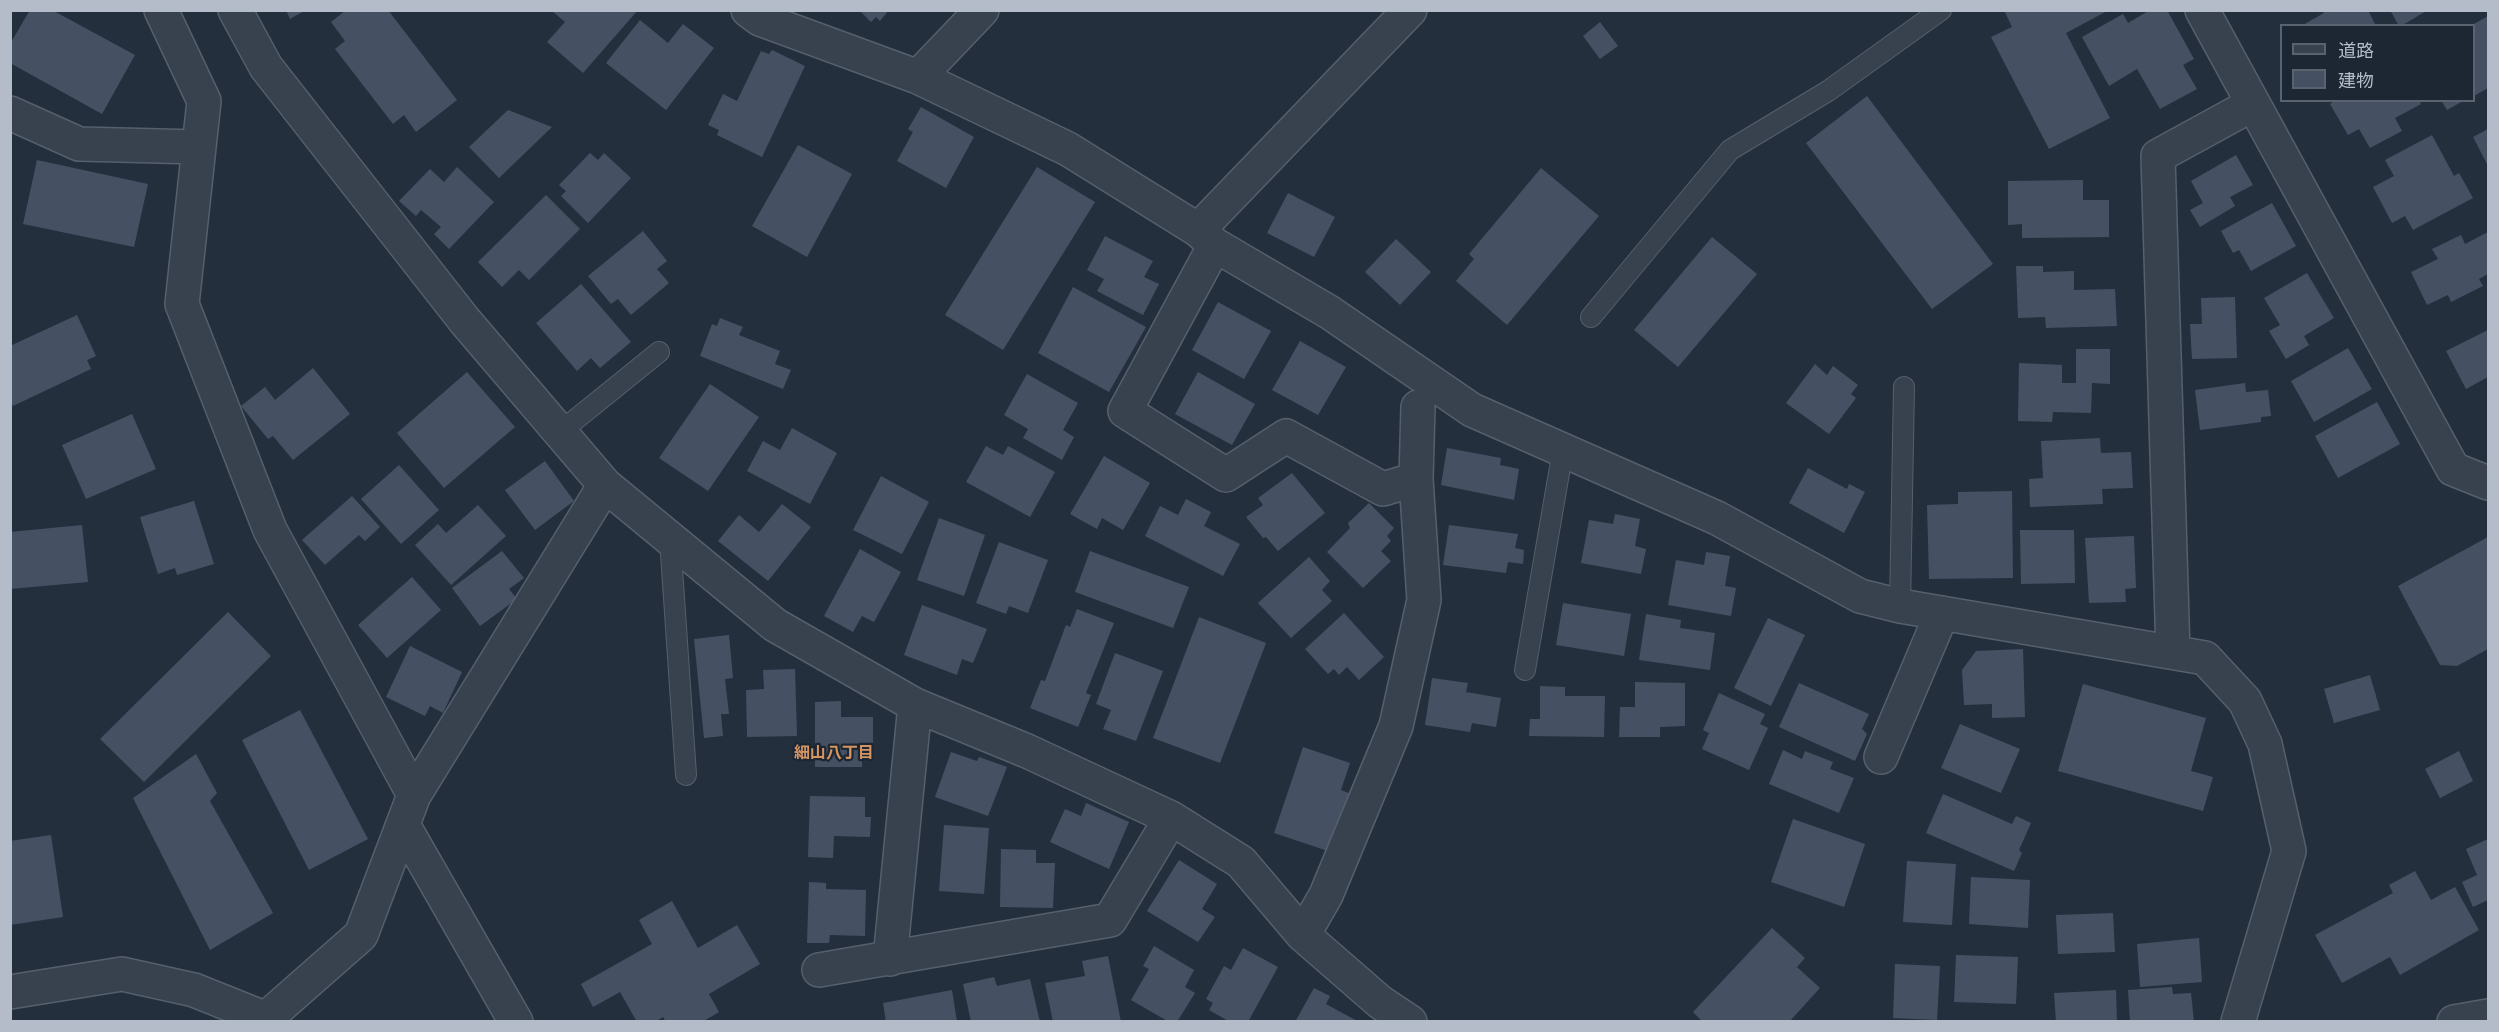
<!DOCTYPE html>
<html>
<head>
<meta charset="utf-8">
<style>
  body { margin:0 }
  #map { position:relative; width:2499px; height:1032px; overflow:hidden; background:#242f3e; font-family:"Archivo Narrow","Noto Sans JP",sans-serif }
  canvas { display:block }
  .frame { position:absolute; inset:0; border:12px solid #b4bcc9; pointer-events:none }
  .legend { position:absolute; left:2280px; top:24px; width:195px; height:78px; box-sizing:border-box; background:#1d2633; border:2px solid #59626f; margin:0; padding:8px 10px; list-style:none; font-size:18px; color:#b4bcc9 }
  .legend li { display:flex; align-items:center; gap:12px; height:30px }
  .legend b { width:30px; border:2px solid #59626f }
</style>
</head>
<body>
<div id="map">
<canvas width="2499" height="1032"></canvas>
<div class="frame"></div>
<ul class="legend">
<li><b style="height:8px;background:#38414e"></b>道路</li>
<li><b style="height:16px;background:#455162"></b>建物</li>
</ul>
</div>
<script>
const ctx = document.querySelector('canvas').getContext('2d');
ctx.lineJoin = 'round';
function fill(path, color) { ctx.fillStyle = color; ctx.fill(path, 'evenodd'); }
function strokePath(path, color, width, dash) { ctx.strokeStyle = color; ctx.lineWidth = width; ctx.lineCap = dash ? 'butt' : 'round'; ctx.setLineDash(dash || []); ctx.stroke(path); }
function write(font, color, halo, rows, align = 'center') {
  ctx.font = font + ' "Archivo Narrow","Noto Sans JP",sans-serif'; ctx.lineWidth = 4.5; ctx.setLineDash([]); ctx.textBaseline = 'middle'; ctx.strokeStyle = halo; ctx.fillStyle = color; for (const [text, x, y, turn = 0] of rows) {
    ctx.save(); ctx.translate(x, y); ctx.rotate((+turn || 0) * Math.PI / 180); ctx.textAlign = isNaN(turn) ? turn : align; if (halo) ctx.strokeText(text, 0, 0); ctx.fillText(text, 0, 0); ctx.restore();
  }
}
const building = new Path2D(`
  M30,10H52L135,55L102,114L10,63V44Z
  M286,10H306L290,19Z
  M346,10H388L457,100L416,132L404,115L393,124L335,49L345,41L331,22Z
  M551,10H638L583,73L547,42L565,22Z
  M859,10H889L880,21L876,17L871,22Z
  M2004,10H2109L2066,33L2110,118L2049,149L1991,37L2012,27Z
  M2150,10H2167L2194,59L2183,65L2197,89L2160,109L2137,69L2109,86L2082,37L2123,14L2128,23Z
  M2322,10H2368L2376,26H2301L2324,13Z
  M2390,10H2428L2401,26H2399Z
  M2488,16V88L2474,96V24Z
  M640,20L668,43L683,24L714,48L666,110L606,63Z
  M1600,22L1618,46L1600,59L1583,36Z
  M772,50L805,66L762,157L717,135L719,130L708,125L723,94L737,101L761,51L769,54Z
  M1867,96L1993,264L1932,309L1806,143Z
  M2336,100H2419L2421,104L2395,118L2402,131L2370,148L2359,129L2348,135L2330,104Z
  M2441,100H2465L2447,110Z
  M921,107L974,137L946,188L897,161L913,132L908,129Z
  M508,110L552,127L499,178L469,147Z
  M2488,129V166L2473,137Z
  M2432,135L2454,176L2459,173L2473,198L2413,230L2405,216L2392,223L2373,187L2394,176L2385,160Z
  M798,145L852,174L807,257L752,226Z
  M590,153L598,160L604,153L631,178L588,223L561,196L566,191L559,185Z
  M2236,155L2253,185L2230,197L2235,206L2200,227L2190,210L2203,203L2191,181Z
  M37,160L148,184L134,247L23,224Z
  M457,167L494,202L449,249L434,234L441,227L421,210L416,216L399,201L430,169L444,182Z
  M1037,167L1095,202L1003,350L945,315Z
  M1541,168L1599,216L1507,325L1456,281L1474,259L1469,254Z
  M2083,180V200H2109V237L2022,238V224L2008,225V181Z
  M1288,193L1335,217L1314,257L1267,233Z
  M546,195L580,229L529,280L519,270L502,287L478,262Z
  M2272,203L2296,246L2251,271L2239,250L2233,253L2221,231Z
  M643,231L667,261L657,269L669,283L631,315L618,299L611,304L588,276Z
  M2488,232V274L2479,279L2483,286L2451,302L2448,295L2427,305L2411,272L2438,259L2432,249L2461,235L2465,244Z
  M1105,236L1153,261L1144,277L1159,284L1143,315L1097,291L1104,279L1087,270Z
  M1712,237L1757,274L1678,367L1634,330Z
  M1396,239L1431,272L1400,305L1365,272Z
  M2016,266H2043V272L2074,271V290L2115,289L2117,326L2046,328L2045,317L2018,318Z
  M2307,273L2334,318L2304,336L2309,345L2286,359L2269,331L2280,325L2264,298Z
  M581,284L631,342L600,368L591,358L577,371L536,323Z
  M1073,287L1146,327L1109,392L1038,353Z
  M2235,297L2237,358L2192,359L2190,324H2202L2201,298Z
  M1218,302L1271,331L1244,379L1192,350Z
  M77,315L96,356L87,360L91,369L13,406L10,401V346Z
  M720,318L743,327L739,335L780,351L775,364L791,370L783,389L700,356L712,324L717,326Z
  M2488,330V377L2466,389L2446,351Z
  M1300,341L1346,367L1318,415L1272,390Z
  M2348,348L2372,389L2314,422L2291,381Z
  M2076,349H2110V384L2092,383L2091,413L2053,412L2052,422L2018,421L2019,363L2062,365V383H2076Z
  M1815,364L1827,375L1833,366L1858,385L1851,394L1856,398L1829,434L1786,403Z
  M313,368L350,414L293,460L273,436L268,439L241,406L265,387L275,400Z
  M467,372L515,427L444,488L397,433Z
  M1198,372L1255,404L1232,445L1175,414Z
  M1027,374L1078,403L1063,430L1074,437L1062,460L1023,438L1028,429L1004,415Z
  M2245,383L2246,392L2268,390L2271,416L2261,417V422L2200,430L2195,390Z
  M710,384L759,417L708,491L659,458Z
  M2377,402L2400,444L2338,478L2315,436Z
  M132,414L156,469L86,499L62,445Z
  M792,428L837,453L810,504L747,471L763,441L780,450Z
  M2100,438L2101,453L2131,452L2133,488L2102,489L2103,504L2030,507L2029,479L2043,478L2041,441Z
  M986,446L1003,455L1008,446L1055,472L1030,517L966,482Z
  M1447,448L1501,458L1500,465L1519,469L1514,500L1441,485Z
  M1104,456L1150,483L1123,530L1102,518L1097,529L1070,514Z
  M545,461L574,501L535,530L505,490Z
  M399,465L439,510L401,544L361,499Z
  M1808,468L1847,489L1849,484L1865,492L1844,533L1789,503Z
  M1292,473L1325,513L1278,551L1266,537L1263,538L1246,517L1263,505L1258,498Z
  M881,476L929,502L902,554L853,530Z
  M2012,491L2013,578L1929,579L1927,505L1958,504V492Z
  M352,496L380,527L365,541L359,535L325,565L302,540Z
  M1186,499L1211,512L1204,526L1240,544L1223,576L1145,536L1160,506L1178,515Z
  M194,501L214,564L177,575L175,568L158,574L140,517Z
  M1369,503L1394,528L1387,536L1391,541L1381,551L1391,561L1363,588L1327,552L1350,528L1348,523Z
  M782,504L811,527L768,581L718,541L739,515L759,532Z
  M478,505L506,536L451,585L415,545L438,524L446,533Z
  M1615,514L1640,519L1635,546L1646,549L1641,574L1581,563L1589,520L1613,524Z
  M939,518L985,535L964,596L917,580Z
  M82,525L88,582L10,589V532Z
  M1449,525L1518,534L1515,548L1524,550L1523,564L1508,562L1506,573L1443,565Z
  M2020,530H2074L2075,583L2021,584Z
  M2134,536L2136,588L2125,589L2126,602L2089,603L2085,538Z
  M2488,537V649L2457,666L2440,665L2398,586Z
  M999,542L1048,560L1028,613L1009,606L1006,614L976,603Z
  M860,549L901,572L874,622L862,616L853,632L824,616Z
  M502,551L524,578L509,589L517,599L480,626L452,588Z
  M1090,551L1189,587L1173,628L1075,592Z
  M1706,552L1730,556L1725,586L1736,588L1731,616L1668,605L1676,560L1704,565Z
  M1309,557L1330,581L1322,590L1332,601L1291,638L1258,603Z
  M412,577L441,610L387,658L358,625Z
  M1563,603L1631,614L1624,656L1556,645Z
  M922,605L987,629L973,663L962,659L957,675L904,655Z
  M1077,609L1114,623L1086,693L1091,695L1078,727L1030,708L1041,680L1045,681L1066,625L1070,627Z
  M228,612L271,656L144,782L100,739Z
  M1344,613L1384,657L1359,680L1347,667L1339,675L1334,669L1328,674L1305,649Z
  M1646,614L1681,620L1680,628L1715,633L1710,670L1639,660Z
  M1199,617L1266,643L1220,763L1153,738Z
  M1768,618L1805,635L1771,706L1734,688Z
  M729,635L733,678L725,679L729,714H721L723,736L704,738L694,639Z
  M410,646L462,672L443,713L430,706L425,716L386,697Z
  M2023,649L2025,717L1992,718V704L1964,705L1962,670L1976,651Z
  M1115,653L1163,671L1136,741L1103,729L1111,710L1096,704Z
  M795,669L797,736L747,737L746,690L764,689L763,670Z
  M2370,675L2380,710L2334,723L2324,689Z
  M1432,678L1468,683L1466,692L1501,698L1496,727L1472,723L1470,732L1425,725Z
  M1635,682L1685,683V726L1660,727V737H1619L1620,707H1635Z
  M1799,683L1869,714L1862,729L1867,734L1855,761L1779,727Z
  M2083,684L2206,718L2191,771L2213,777L2203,811L2058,771Z
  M1540,686L1565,687V696H1605L1604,737L1529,736L1530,719H1540Z
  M1719,693L1765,714L1760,724L1768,728L1749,770L1702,749L1709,733L1703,730Z
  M841,701V717H873V743L862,744V767H815V702Z
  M300,710L368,839L309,870L242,740Z
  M1960,724L2020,749L2001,793L1941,768Z
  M1303,747L1350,763L1341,790L1351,794L1331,852L1274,833Z
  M1783,750L1802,759L1805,751L1833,762L1830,769L1854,778L1839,813L1769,784Z
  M2459,751L2473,781L2440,798L2425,769Z
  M951,752L977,761L979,757L1007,767L988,816L935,797Z
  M196,754L217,793L210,801L273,913L210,950L133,798Z
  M1943,794L2012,824L2016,816L2031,823L2019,850L2022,853L2014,871L1926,833Z
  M810,796L865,797V817H871L870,837L834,836L833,858L808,857Z
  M1086,803L1129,822L1109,869L1050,842L1065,809L1081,816Z
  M1793,819L1865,844L1844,907L1771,882Z
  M944,825L989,828L984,894L939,891Z
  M51,835L63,917L10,925V841Z
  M2488,839V900L2473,907L2462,882L2477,875L2466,849Z
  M1001,849L1036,850V863H1055L1053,908L1000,907Z
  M1179,860L1217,884L1202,909L1215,917L1198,942L1147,911Z
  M1907,861L1956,864L1952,925L1903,922Z
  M2415,871L2431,900L2455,887L2479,930L2400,975L2390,957L2342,983L2315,935L2393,893L2389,885Z
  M1971,877L2030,880L2028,928L1969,924Z
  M809,882L826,883V889L866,890L865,936L830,935L829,943H807Z
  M672,901L698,948L737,925L760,964L709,994L719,1012L702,1022H666L663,1017L655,1022H637L620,992L593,1007L581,984L652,944L639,920Z
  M2113,913L2115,952L2058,954L2056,915Z
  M1772,928L1805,958L1797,967L1820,988L1789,1022H1703L1693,1012Z
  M2199,938L2202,982L2140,987L2137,944Z
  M1154,946L1194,970L1185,987L1195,993L1177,1022H1169L1131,1000L1149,969L1143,966Z
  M1243,948L1278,967L1248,1022H1230L1209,1010L1213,1003L1206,999L1224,966L1231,970Z
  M1956,955L2018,957L2016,1004L1954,1002Z
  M1108,956L1121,1022H1053L1045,983L1085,976L1082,961Z
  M1895,964L1940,966L1937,1020L1893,1018Z
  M994,977L997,986L1030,979L1040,1022H971L963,984Z
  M2172,987L2173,994L2191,993L2194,1022H2130L2128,990Z
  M1314,988L1330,996L1326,1004L1359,1022H1295Z
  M952,990L957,1022H886L883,1003Z
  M2116,990L2117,1022H2056L2054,993Z`);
const lane = new Path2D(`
  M1591,317L1730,150L1828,91L1941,10
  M560,432L659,352
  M670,539L686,775
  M1900,606L1904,387
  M1525,670L1563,450`);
const street = new Path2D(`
  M161,10L204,101L182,304L270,530L414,795
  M235,10L266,67L465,321L605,485L775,625L915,705L1027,751L1171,818L1241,862L1303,935L1380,1002L1410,1022
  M748,10L760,19L918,77L1068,149L1198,230L1215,245L1329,312L1472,410L1717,518L1860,596L1900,606L2205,658L2245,701L2265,744L2289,851L2238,1022
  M2202,10L2453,469L2488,483
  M918,77L982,10
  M10,113L79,144L199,147
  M1198,230L1410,10
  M1215,245L1125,411L1226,475L1286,436L1383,489L1416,479
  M2173,652L2158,156L2253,104
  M1881,757L1942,613
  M403,825L516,1022
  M1303,935L1326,895L1396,726L1424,600L1416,479L1418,407
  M890,959L915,705
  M819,970L1110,920L1171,818
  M10,992L122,974L194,990L264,1018
  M262,1022L361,935L414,795L605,485
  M2454,1022L2488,1016`);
const neighbourhoodNames = [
  ["細山八丁目",834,754]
];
fill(building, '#455162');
strokePath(lane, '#565f6c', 22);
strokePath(street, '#565f6c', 36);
strokePath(lane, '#38414e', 20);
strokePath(street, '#38414e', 33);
write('bold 16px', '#d59563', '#1d2633', neighbourhoodNames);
</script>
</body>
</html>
